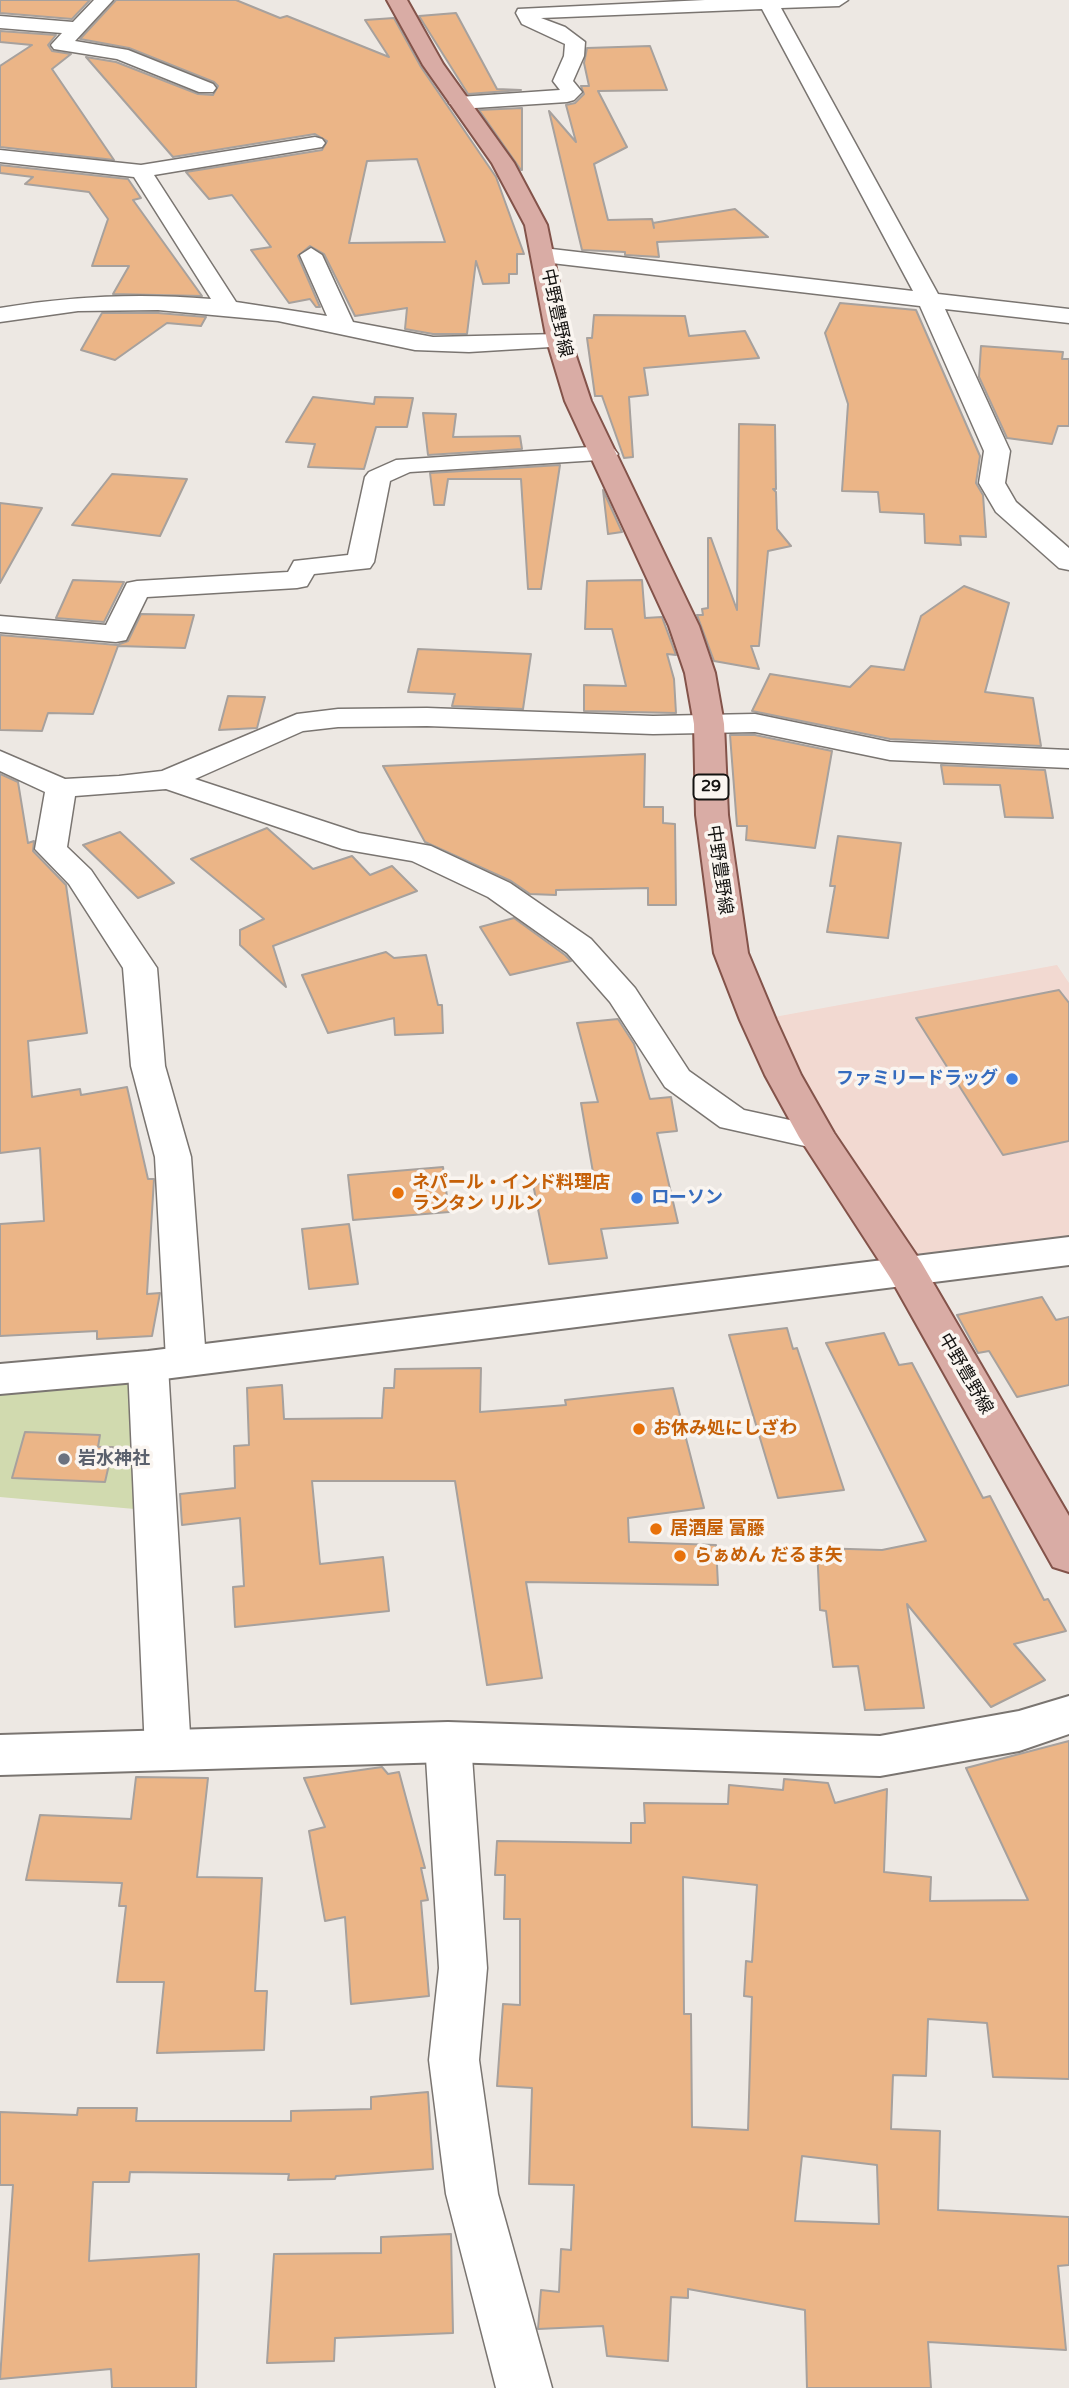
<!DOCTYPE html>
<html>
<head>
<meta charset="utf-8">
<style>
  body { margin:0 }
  canvas { display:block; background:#ede8e3 }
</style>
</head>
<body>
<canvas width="1069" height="2388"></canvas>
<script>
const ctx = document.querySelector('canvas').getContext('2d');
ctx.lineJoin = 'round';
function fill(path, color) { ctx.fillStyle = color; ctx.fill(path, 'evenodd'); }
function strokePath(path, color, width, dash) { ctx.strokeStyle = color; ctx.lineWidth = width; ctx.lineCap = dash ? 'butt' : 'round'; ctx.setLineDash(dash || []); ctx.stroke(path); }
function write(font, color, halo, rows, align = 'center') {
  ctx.font = font + ' "Varela Round","Noto Sans JP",sans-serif'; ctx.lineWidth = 7; ctx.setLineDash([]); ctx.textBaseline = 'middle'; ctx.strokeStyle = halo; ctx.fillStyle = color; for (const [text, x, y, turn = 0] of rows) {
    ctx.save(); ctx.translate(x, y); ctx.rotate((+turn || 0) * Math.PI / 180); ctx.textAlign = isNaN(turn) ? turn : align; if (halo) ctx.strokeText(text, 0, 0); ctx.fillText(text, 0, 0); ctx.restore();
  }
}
const commercial = new Path2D(`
  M1057,965L1069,983V1251L907,1272L758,1020Z`);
const green = new Path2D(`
  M148,1366L157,1511L0,1497V1379Z`);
const building = new Path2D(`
  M0,0H90L72,19L0,13Z
  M116,0H236L280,18L287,16L389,57L365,20L394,18L421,67L496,177L524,254H517V274H509V283L483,284L476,261L467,334H433L405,329L407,308L355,316L324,254L310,246L298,256L320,307H316L310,299L289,303L251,250L271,247L232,195L209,199L186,172L322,150L327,141L315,134L173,157L86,57L116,62L198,94L213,95L218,86L214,82L129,48L80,39ZM417,159L445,242L349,243L367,161Z
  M456,13L497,89L521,90L468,94L419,16Z
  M0,31L56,35L48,45L52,51L71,54L52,69L114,160L0,147V66L32,45L0,42Z
  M650,46L667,90L598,91L627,147L594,164L608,220L652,219L654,228L653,223L735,209L768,237L657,242L659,257L625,255V252L582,250L549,111L576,142L566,105L575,103L584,94L581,86H589L584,63L587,48Z
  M522,108V170H521L479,110Z
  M0,165L128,179L141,198L133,200L202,296L113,294L129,266H92L108,219L89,192L25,184L33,177L0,173Z
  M840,303L916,310L980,456L976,483L983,495L986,537L960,536L961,545L925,543L924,514L880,512L878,492L842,491L848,404L825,333Z
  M102,313H158L206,317L201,326L167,323L115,360L81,350Z
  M594,315L685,316L689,336L745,331L759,358L644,368L648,395L629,397L633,457L624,458L602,396H595L587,338H592Z
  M981,346L1063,352L1062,359H1069V426H1058L1052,444L1007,438L979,377Z
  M313,397L374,404L375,397L413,398L407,427H376L364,469L308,467L315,444L286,442Z
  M423,413L456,414L453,437L520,436L522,449L428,455Z
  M739,424L775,425L776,489H773L776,492L777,529L791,546L768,551L759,646H751L759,669L714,661L697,615H703L702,609L708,608V538H711L737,610Z
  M560,465L541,589H528L521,479H448L444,505H434L430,473Z
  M112,474L187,479L160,536L72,525Z
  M603,490L622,532L608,534Z
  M0,503L42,508L0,583Z
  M73,580L124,582L104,622L56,618Z
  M642,580L645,618L662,617L676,655L667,654L674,679L676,713L584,711V685L626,686L612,629H585L587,581Z
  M964,586L1009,603L985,692L1033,698L1041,746L890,739L752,711L770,674L850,687L871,666L904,670L921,616Z
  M141,614L194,615L185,648L118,646L93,714L48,713L42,731L0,730V635L117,645L128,641Z
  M418,649L531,654L523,709L452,706L455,694L408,692Z
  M228,696L265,697L257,728L219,730Z
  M730,735H755L832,751L815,848L746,840L747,826H737Z
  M645,754L644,807H663V823L675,824L676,905H648V888L556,890V895L530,894L511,881L425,842L383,766Z
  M941,765L1045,770L1053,818L1005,817L1000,785L944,784Z
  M0,774L18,782L28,843L34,841L33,851L66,885L87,1033L28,1041L32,1097L80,1089L81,1095L127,1087L148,1179H154L147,1294L160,1293L152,1336L97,1339V1331L0,1336V1224L44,1221L40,1148L0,1153Z
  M267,828L313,869L352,856L370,875L392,866L417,891L273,946L286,987L240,945V930L264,919L191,859Z
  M120,832L135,846L174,883L138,898L83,845Z
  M838,836L901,843L888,938L827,932L835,886H830Z
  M514,918L565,955L571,961L510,975L480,927Z
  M386,952L394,958L426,955L438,1005H442L443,1033L395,1035L394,1018L328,1033L302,975Z
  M1059,990L1069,1003V1141L1003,1155L916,1018Z
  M618,1019L634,1044L650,1099L671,1097L677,1131L657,1133L678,1223L601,1229L607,1258L549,1264L533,1184L594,1178L581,1103L598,1102L577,1023Z
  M443,1167L449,1212L353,1220L348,1175Z
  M349,1224L358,1284L309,1289L302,1229Z
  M1042,1297L1056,1320L1069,1317V1385L1017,1397L989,1351L978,1353L957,1315Z
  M787,1328L793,1349L797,1348L844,1490L778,1498L729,1335Z
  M884,1333L899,1365L912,1363L983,1498L990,1496L1044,1600L1048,1599L1066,1631L1014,1644L1045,1680L991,1707L907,1604L924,1708L865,1710L858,1666L833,1667L826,1611L820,1610L817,1548L882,1550L926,1541L826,1343Z
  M481,1368L480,1412L566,1405L565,1400L673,1388L704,1508L628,1518L629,1542L716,1545L718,1585L526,1582L542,1678L487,1685L455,1481H312L320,1564L383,1557L389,1611L235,1627L233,1587L244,1586L240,1518L182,1525L180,1494L235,1488L234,1446L249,1445L247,1388L282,1385L284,1419L382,1418L384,1388H394L395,1369Z
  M25,1432L100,1435L98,1447H113L105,1482L12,1478Z
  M1069,1741V2079L993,2077L987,2023L928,2019L926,2076L893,2075L891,2129L940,2131L938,2210L1069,2217V2265L1058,2266L1066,2350L928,2342L931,2388H807L805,2310L688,2289V2298L671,2297L668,2361L607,2356L603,2326L538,2329L541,2290L559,2292L561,2249L571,2250L574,2185L529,2184L532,2088L497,2086L503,2004L520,2005V1919H504L505,1875H495L497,1841L631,1843V1823H645L644,1803L728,1804L729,1785L783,1790L784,1779L828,1783L835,1803L887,1789L884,1872L931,1877L930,1901L1028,1900L966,1768ZM683,1877L757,1885L752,1962L746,1961L744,1996L752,1997L748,2130L692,2127L691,2014H684ZM802,2156L877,2165L879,2224L795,2221Z
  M382,1767L388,1774L399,1772L425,1868H421L428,1900L421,1901L429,1996L351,2004L345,1917L325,1921L309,1831L325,1827L304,1778Z
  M136,1777L208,1778L197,1877L262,1878L255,1991H267L264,2050L157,2053L164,1982H117L126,1906H119L122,1883L26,1880L40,1815L131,1819Z
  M428,2092L433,2169L336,2176L335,2179L288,2180L289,2174L130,2172L129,2182H93L89,2261L199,2254L196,2388H112L111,2369L0,2379L13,2185H0V2112L77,2115L78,2108H137L136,2121H291V2111L371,2109V2097Z
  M451,2234L453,2333L335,2338L334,2361L267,2363L274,2254L381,2253V2237Z`);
const minor = new Path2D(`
  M94,0H113L75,41L128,50L213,84L216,88L213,92H199L117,59L54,49L51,45L62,33L0,28V16L73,22Z
  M705,0H848L839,6L781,8L938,294L1069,309V323L945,309L1010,451L1005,483L1016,502L1069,548V570L1059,568L996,512L979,483L984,451L920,306L543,262L532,255L543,248L913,291L762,9L541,18L565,27L585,42L584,56L573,81L582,92L574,100L567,102L459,109L449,103L459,97L560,90L553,81L564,56L565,44L522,24L516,13L518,9Z
  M315,137L322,139L325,143L322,147L154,175L236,302L327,316L300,255L311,248L322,255L353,322L433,337L559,334L567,336L571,341L567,346L469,352L415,350L278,321L158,310L78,311L0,322V308C70,296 140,293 211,299L134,177L0,162V150L141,165Z
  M605,446L614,449L618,454L614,459L410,472L390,481L374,562L370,568L314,574L307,586L297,588L147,597L126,640L116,642L0,632V616L106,625L127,583L137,581L288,572L294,561L348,555L365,477L369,472L396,460Z
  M427,708L653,716L755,714L890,742L1069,750V768L890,760L755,732L653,734L427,726L338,727L303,731L195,779L359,833L431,846L510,883L591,939L635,988L689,1071L744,1110L831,1129L836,1137L831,1145L818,1149L720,1127L665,1087L610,1002L567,953L488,897L412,861L342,849L166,789L75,796L67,847L91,870L157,968L165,1066L191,1157L206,1360L200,1370L186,1374L172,1370L166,1360L155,1157L131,1066L123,968L69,884L35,849L45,792L0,771V751L65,779L119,776L162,771L297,714L338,709Z
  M148,1352L162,1356L168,1366L191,1751L184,1764L168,1770L152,1764L145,1751L128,1366L134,1356Z
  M448,1723L464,1729L471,1742L487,1968L479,2060L498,2194L552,2388H496L446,2194L429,2060L439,1968L425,1742L432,1729Z`);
const tertiary = new Path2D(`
  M1069,1237V1265L148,1381L0,1394V1364L148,1351Z
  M1069,1696V1734L1019,1751L880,1776L448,1762L0,1775V1735L448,1722L880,1736L1019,1711Z`);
const primary = new Path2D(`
  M387,0H407L443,64L514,163L547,225L571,341L591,401L699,626L715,673L724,724L728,815L748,953L776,1020L801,1075L834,1133L921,1262L1069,1516V1572L1053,1567L891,1279L799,1137L765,1075L740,1020L714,953L696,815L694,724L685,673L669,626L565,401L547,341L525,225L492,163L423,65Z`);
const markers = [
  [1012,1079,7,"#3f7fe0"],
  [398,1193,7,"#e8710a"],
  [637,1198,7,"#3f7fe0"],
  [639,1429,7,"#e8710a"],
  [64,1459,7,"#6b7280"],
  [656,1529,7,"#e8710a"],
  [680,1556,7,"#e8710a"]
];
const shields = [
  [711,787,35]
];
const shieldNames = [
  ["29",711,787]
];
const streetNames = [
  ["中野豊野線",556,313,78],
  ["中野豊野線",719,870,82],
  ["中野豊野線",965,1374,60]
];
const shopNames = [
  ["ファミリードラッグ",998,1079],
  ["ローソン",651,1198,"left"]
];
const foodNames = [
  ["ネパール・インド料理店",412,1183],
  ["ランタン リルン",412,1204],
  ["お休み処にしざわ",653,1429],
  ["居酒屋 富藤",670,1529],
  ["らぁめん だるま矢",694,1556]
];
const worshipNames = [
  ["岩水神社",78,1459]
];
fill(commercial, '#f2d9d1');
fill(green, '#d1daaf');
fill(building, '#ebb587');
strokePath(building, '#a7a19d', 2);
strokePath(minor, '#7a7571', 3);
strokePath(tertiary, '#7a7571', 4);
strokePath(primary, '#83534a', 4);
fill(minor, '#fff');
fill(tertiary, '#fff');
fill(primary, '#d9aca5');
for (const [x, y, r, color] of markers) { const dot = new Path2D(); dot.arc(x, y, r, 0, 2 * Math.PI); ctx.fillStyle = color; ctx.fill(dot); strokePath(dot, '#faf5f0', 2.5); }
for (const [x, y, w] of shields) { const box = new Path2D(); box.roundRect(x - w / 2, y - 12.5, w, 25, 5); ctx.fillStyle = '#faf5f0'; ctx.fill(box); strokePath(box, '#141311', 2); }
write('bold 16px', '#141311', null, shieldNames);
write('18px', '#141311', '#faf5f0', streetNames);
write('bold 18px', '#366cbe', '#faf5f0', shopNames, 'right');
write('bold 18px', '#c56008', '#faf5f0', foodNames, 'left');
write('bold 18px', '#5b616d', '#faf5f0', worshipNames, 'left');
</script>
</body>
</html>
